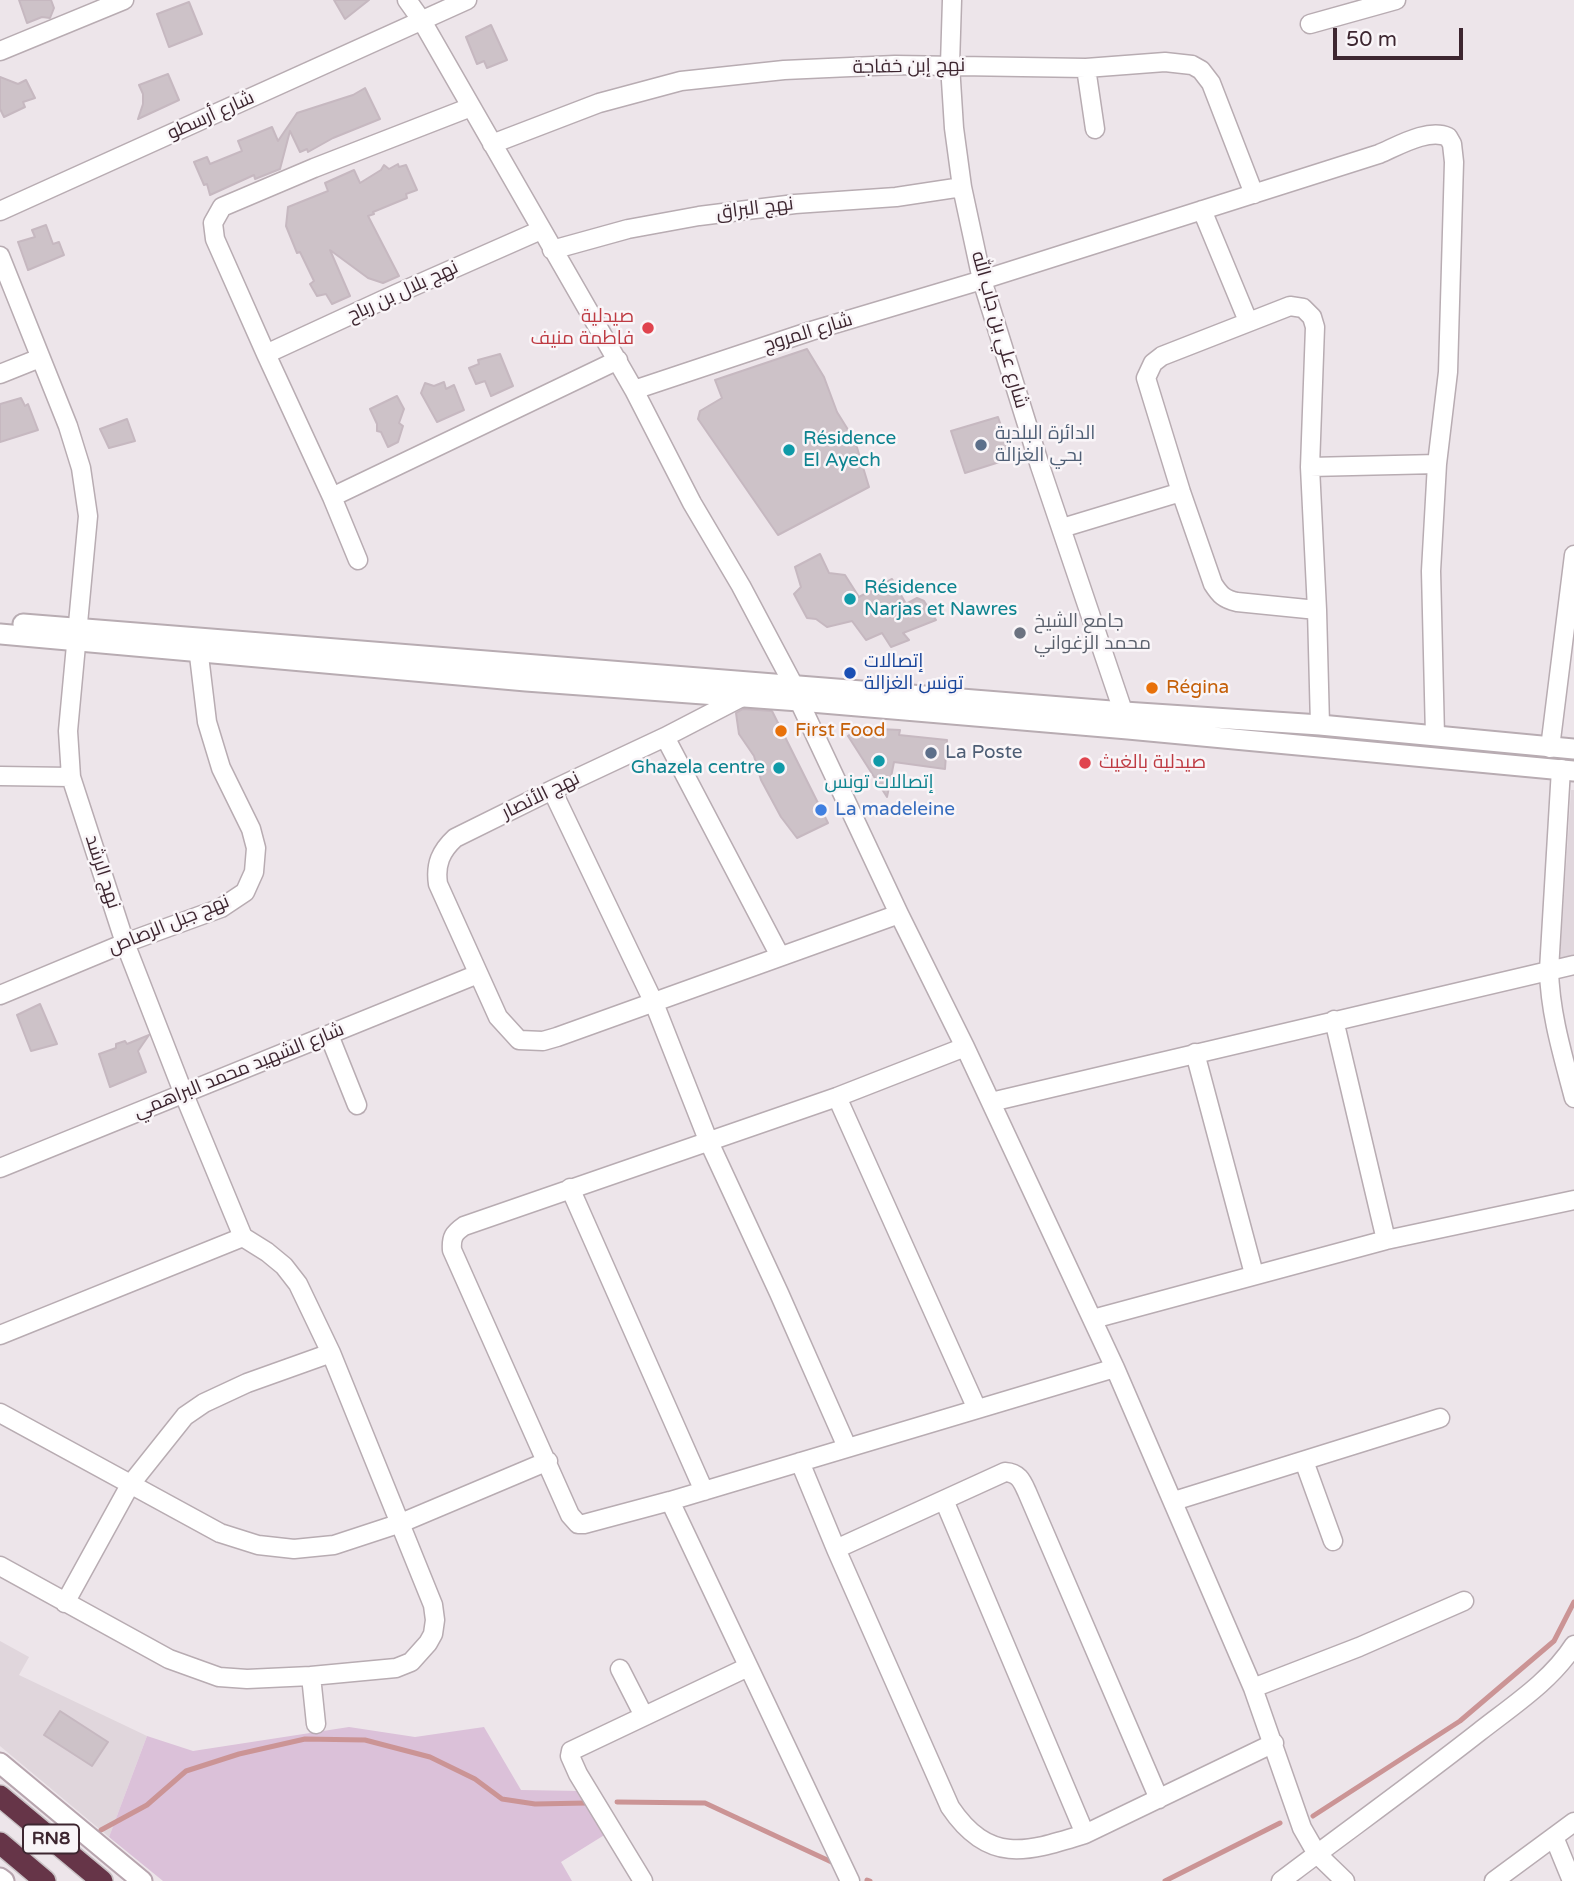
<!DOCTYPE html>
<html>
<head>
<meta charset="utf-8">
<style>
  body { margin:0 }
  #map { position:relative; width:1574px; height:1881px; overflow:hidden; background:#ede5ea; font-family:"Varela Round",sans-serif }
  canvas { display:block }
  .scale { position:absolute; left:1333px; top:28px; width:130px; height:32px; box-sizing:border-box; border:4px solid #3d2630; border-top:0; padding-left:9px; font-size:21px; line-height:24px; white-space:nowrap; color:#3d2630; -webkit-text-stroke:5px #f9f5f8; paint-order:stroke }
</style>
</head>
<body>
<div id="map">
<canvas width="1574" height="1881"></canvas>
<div class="scale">50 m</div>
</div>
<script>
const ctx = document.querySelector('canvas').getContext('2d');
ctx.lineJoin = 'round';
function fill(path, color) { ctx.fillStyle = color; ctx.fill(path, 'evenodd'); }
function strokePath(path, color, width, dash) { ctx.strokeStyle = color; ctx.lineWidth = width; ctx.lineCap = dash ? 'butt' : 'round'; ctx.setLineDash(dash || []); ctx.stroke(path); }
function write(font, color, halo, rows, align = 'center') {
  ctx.font = font + ' "Varela Round",Cairo,sans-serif'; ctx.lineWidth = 5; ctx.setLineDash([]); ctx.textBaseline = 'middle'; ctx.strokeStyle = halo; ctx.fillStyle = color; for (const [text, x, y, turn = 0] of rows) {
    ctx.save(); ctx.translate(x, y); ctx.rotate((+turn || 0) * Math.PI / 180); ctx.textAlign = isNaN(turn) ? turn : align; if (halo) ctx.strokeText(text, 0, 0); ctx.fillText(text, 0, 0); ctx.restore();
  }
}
const built = new Path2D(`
  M1571,790H1574V955L1560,958Z
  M0,1641L29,1657L19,1675L147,1736L109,1837L0,1746Z`);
const green = new Path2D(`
  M349,1727L415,1737L484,1727L521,1790L582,1791L606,1834L561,1862L572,1881H163L109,1837L147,1736L193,1751Z`);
const stream = new Path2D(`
  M617,1802L705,1803L838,1865
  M1313,1816L1460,1721L1554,1641L1574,1602
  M101,1830L147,1805L186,1771L239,1754L305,1739L365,1740L430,1757L475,1779L502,1799L535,1804L587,1803
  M867,1880L870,1881
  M1165,1881L1280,1823`);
const building = new Path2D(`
  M19,0H51L54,8L50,18L42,17L27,23Z
  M334,0H369L345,19Z
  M189,2L202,34L169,47L157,14Z
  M491,25L507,60L487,68L484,61L477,64L466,37Z
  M168,74L179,100L138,119L143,104V94L139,85Z
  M0,77L18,84L26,80L35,98L23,102L25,107L4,117L0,109Z
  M365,88L380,119L333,138L308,152L307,149L300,152L290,131L280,169L255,179L254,175L210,195L207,184L204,185L194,162L207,157L210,164L242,151L238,141L272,127L278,141L297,113L353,95Z
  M398,164L399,167L406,165L417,190L406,194L407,198L373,212L374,214L368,216L399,276L383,283L368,278L330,250L350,296L332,304L326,294L317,296L310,284L314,281L300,252L297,253L286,226L288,207L328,191L325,183L354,170L360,183L381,170L384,165L389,169Z
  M46,225L53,244L59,242L64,255L28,270L18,242L35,237L32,230Z
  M807,349L824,377L837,412L855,441L869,487L778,535L698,419L700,411L722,398L715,380Z
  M500,354L513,386L491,396L485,381L476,384L469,368L479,364L478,360Z
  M444,382L446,389L454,385L464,410L437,422L421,393L425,383L434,386Z
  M397,396L404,409L399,423L403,426L398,442L388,447L381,432L377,431V424L370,409Z
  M21,398L25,406L28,404L38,430L0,442V404Z
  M998,417L1012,458L965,473L951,431Z
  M127,419L135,441L109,448L100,429Z
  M820,554L829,573L845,575L859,597L892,579L906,604L917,598L924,601L936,620L903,633L909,640L891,647L882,633L866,640L852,621L827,627L816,619L807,618L794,594L801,587L795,567Z
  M743,709L772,711L828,823L797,838L781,817L761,780L754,756L739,734L736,713Z
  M858,728L900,730L899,735L947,740L945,769L894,762L887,797L848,736Z
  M40,1004L57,1044L31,1051L17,1015Z
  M149,1035L138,1051L146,1072L110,1087L99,1054L116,1048V1044L125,1041L127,1044Z
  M60,1711L108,1742L92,1766L44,1735Z`);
const minor = new Path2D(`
  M407,0L422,21L634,390L692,503L741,586L793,684L799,701L899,914L965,1047L1115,1368L1253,1688L1302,1828L1317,1854L1345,1881
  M952,0L950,65L954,128L962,187L982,280L1040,466L1127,723
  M1310,24L1396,0
  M0,51L124,0
  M1086,68L1095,129
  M492,144L599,103L681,81L784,70L895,65L1086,68L1165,62L1192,65L1201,70L1211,83L1254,194
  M1202,210L1248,321
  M0,211L467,0
  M552,250L628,229L699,216L795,204L896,197L962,187
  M0,256L68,426L81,468L88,516L68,731L71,777L125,943L183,1092L243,1237L267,1252L284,1266L298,1284L331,1353L433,1605L435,1620L433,1634L428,1643L411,1662L396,1668L311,1676L247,1679L219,1677L169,1659L0,1566
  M266,354L396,294L541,230
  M0,374L40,358
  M634,390L811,331L982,280L1379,154C1398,146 1428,128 1448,137L1452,144L1454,162L1448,372L1437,464L1431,571L1435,736
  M1310,467L1437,464
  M332,497L618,360
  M1062,528L1181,492
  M358,560L332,497L266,354L215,239L213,223L222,207L314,168L471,107
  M1317,610L1237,602C1224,599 1220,595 1213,584L1181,492L1146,378L1153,363L1162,356L1290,306L1303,308L1312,317L1315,327L1310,467L1317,610L1320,725
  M746,695L665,737L552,790L455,838C441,851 435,864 438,884L498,1017L519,1040L543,1041L557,1037L899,914
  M665,737L780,956
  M1550,748L1574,555
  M1561,769L1549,970C1550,1014 1563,1056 1574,1098
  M0,776L71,777
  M552,790L654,1003L708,1140L779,1293L847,1447
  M0,995L125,943L221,908L245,892L254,872L256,848L251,829L221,768L207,722L197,639
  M1334,1020L1386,1240
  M329,1035L357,1105
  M965,1047L837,1097L464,1226C454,1233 451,1237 452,1250L570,1515L578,1524H584L670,1501L1115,1368
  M1195,1053L1254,1274
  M837,1097L977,1409
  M991,1102L1574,965
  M0,1168L478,974
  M570,1188L704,1491
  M1093,1319L1386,1240L1574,1200
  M0,1335L243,1237
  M0,1413L220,1533L258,1545L294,1549L334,1545L401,1523L548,1461
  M1304,1461L1333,1541
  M800,1462L836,1549L950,1807C989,1865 1027,1852 1085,1834L1274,1743
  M944,1500L1085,1834
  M670,1501L850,1881
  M1174,1501L1440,1418
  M836,1549L1005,1472C1019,1473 1022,1481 1027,1492L1159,1799
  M65,1603L130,1485L185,1416L204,1403L247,1383L331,1353
  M620,1669L644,1716
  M311,1676L316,1724
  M1253,1688L1359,1647L1464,1601
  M1554,1837L1572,1881
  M643,1881L578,1774L570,1756L571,1751L748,1667
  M1281,1881C1347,1831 1414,1783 1479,1732C1512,1706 1551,1681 1574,1645
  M1494,1881L1574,1822`);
const tertiary = new Path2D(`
  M23,624L1124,712L1320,725L1574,749
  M0,634L526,681L799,701L1128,729L1574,771`);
const secondary = new Path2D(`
  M0,1763L142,1881
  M0,1878L4,1881`);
const motorway = new Path2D(`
  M0,1796L102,1881
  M0,1843L45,1881`);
const markers = [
  [648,328,7,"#e0444e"],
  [981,445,7,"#5c6f8a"],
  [789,450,7,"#0f9aa8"],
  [850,599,7,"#0f9aa8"],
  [1020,633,7,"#6b7280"],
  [850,673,7,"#1a4fb4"],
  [1152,688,7,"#e8710a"],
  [781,731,7,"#e8710a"],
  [931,753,7,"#5c6f8a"],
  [879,761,7,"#0f9aa8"],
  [1085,763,7,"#e0444e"],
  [779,768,7,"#0f9aa8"],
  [821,810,7,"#3f7fe0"]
];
const shields = [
  [51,1839,56]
];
const shieldNames = [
  ["RN8",51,1839]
];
const streetNames = [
  ["نهج إبن خفاجة",909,67,-1],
  ["شارع أرسطو",211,116,-24],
  ["نهج البراق",755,209,-7],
  ["نهج بلال بن رباح",403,292,-25],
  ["شارع علي بن جاب الله",999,330,74],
  ["شارع المروج",808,333,-17],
  ["نهج الأنصار",541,796,-26],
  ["نهج الرشد",102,872,72],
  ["نهج جبل الرصاص",169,925,-22],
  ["شارع الشهيد محمد البراهمي",239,1071,-22]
];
const healthNames = [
  ["صيدلية",634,317],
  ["فاطمة منيف",634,339],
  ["صيدلية بالغيث",1099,763,"left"]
];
const serviceNames = [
  ["الدائرة البلدية",995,434],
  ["بحي الغزالة",995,456],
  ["La Poste",945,753]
];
const cultureNames = [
  ["Résidence",803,439],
  ["El Ayech",803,461],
  ["Résidence",864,588],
  ["Narjas et Nawres",864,610],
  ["Ghazela centre",765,768,"right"],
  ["إتصالات تونس",879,783,"center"]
];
const worshipNames = [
  ["جامع الشيخ",1034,622],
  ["محمد الزغواني",1034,644]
];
const transitNames = [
  ["إتصالات",864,662],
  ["تونس الغزالة",864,684]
];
const foodNames = [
  ["Régina",1166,688],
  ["First Food",795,731]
];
const shopNames = [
  ["La madeleine",835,810]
];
fill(built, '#e0d6dc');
fill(green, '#dbc1d9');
strokePath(stream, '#cb9495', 5);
fill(building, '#cdc2c8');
strokePath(building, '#c6b8c0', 2);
strokePath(minor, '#b8acb2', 21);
strokePath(tertiary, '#b8acb2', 23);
strokePath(secondary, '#b7a5ae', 23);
strokePath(motorway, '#c9c2c5', 24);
strokePath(minor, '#fff', 18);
strokePath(tertiary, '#fff', 19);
strokePath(secondary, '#fff', 19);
strokePath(motorway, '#663548', 21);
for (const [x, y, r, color] of markers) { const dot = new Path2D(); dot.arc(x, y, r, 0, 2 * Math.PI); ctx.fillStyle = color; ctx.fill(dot); strokePath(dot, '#f9f5f8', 2.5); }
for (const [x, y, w] of shields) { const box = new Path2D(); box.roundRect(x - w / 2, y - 14.5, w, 29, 5); ctx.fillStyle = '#f9f5f8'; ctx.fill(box); strokePath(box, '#3d2630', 2); }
write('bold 18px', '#3d2630', null, shieldNames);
write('19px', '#3d2630', '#f9f5f8', streetNames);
write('19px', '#be3a42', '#f9f5f8', healthNames, 'right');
write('19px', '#4e5e75', '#f9f5f8', serviceNames, 'left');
write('19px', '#0d838f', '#f9f5f8', cultureNames, 'left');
write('19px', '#5b616d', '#f9f5f8', worshipNames, 'left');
write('19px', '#164399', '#f9f5f8', transitNames, 'left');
write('19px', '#c56008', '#f9f5f8', foodNames, 'left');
write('19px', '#366cbe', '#f9f5f8', shopNames, 'left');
</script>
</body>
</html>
